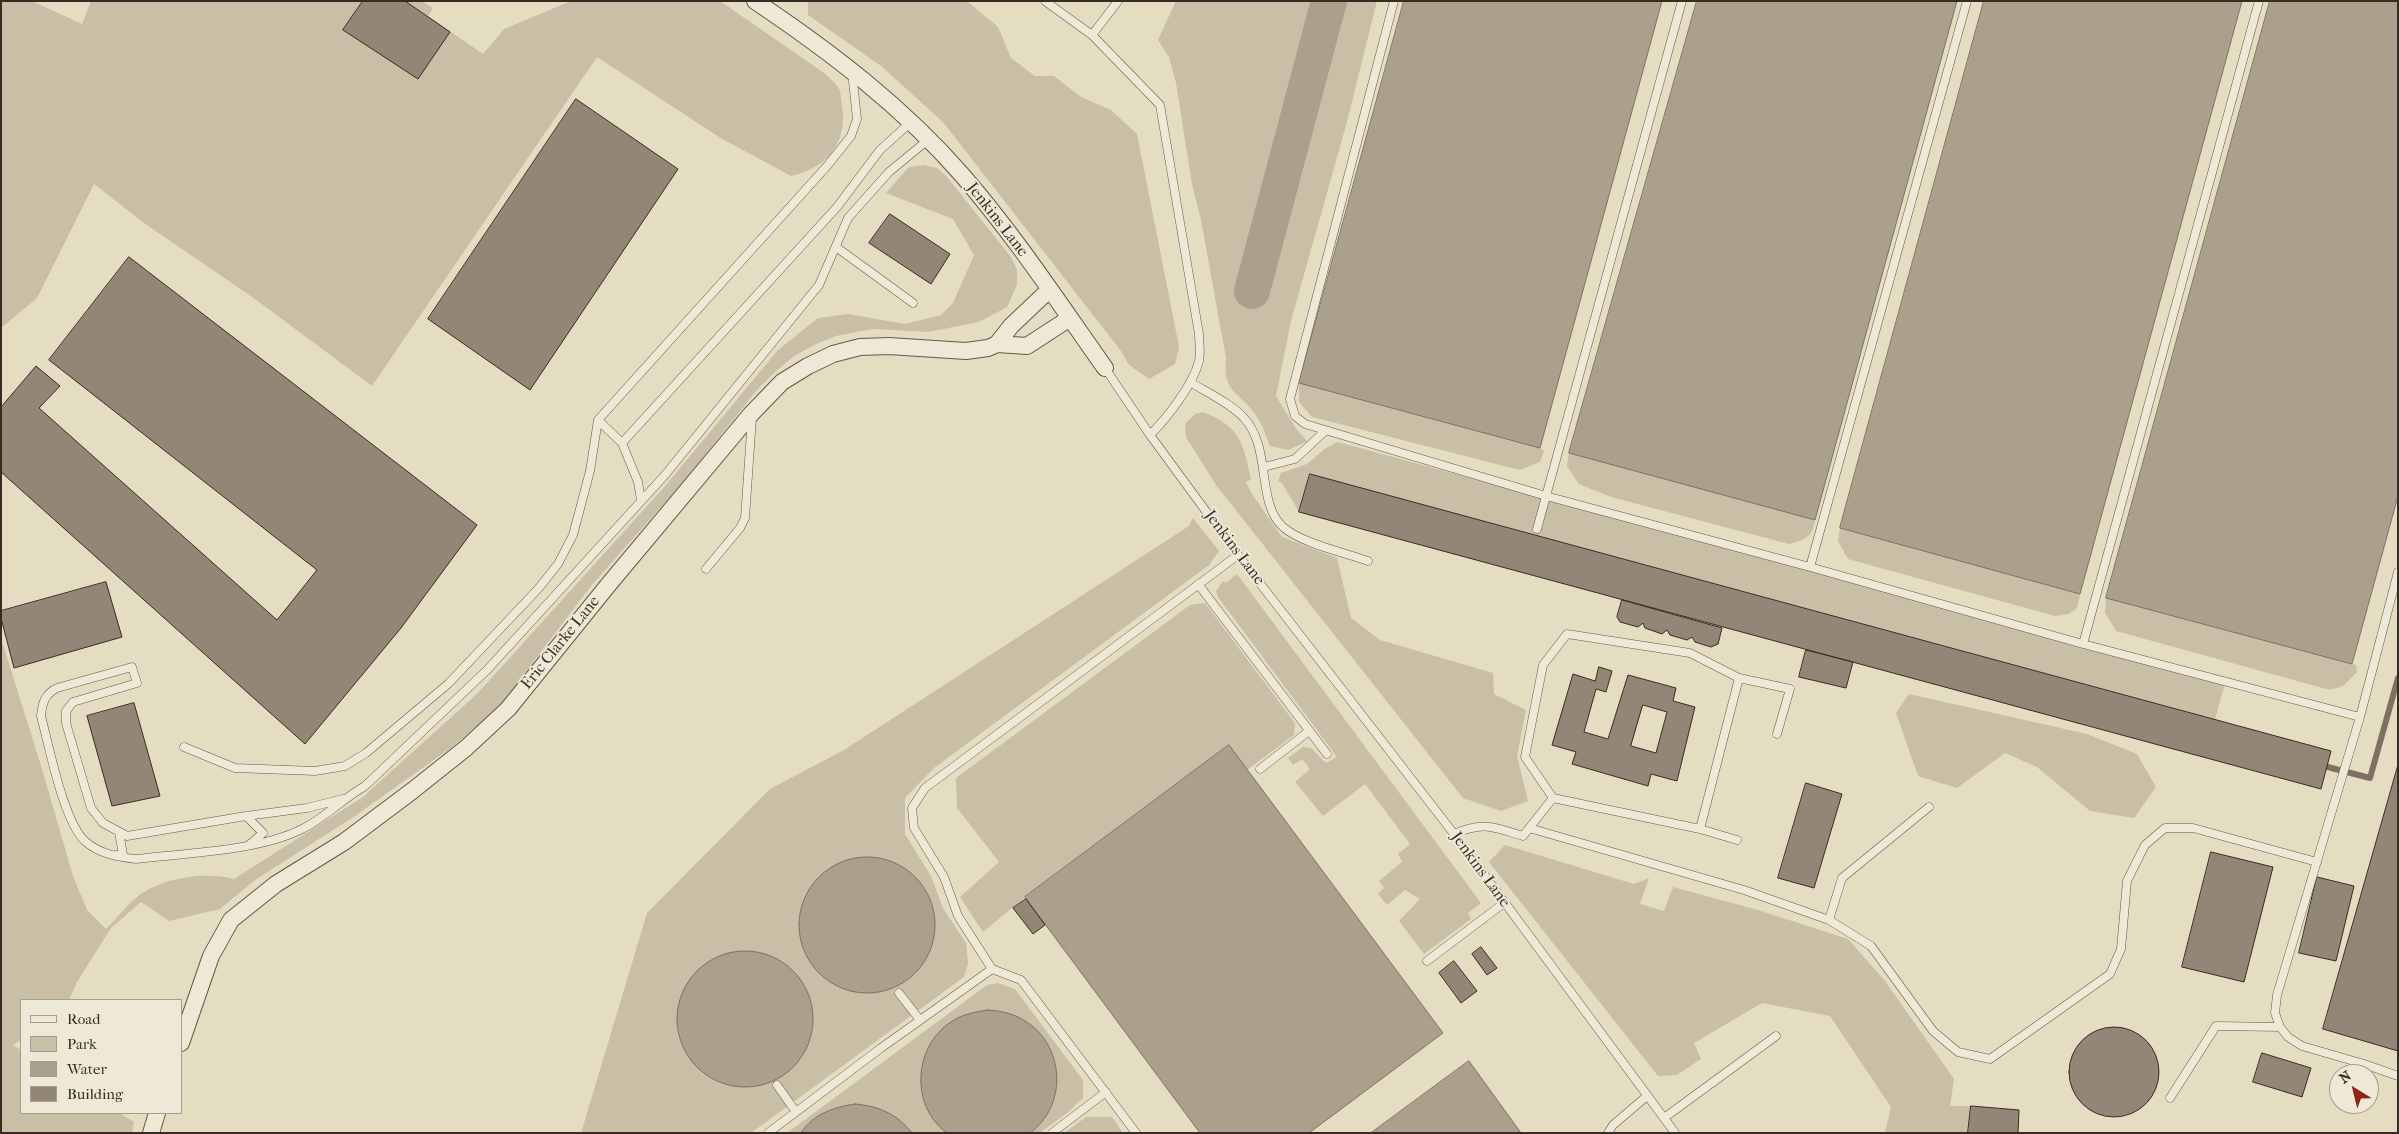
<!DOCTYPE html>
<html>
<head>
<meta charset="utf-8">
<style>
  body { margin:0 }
  #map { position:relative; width:2399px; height:1134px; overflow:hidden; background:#e5ddc1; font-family:"IM FELL French Canon",serif }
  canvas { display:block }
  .frame { position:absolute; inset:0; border:2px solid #392a24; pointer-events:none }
  .legend { position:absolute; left:20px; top:999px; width:162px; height:115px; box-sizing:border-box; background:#eee9d7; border:1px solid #a69d8f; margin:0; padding:6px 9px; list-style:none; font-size:15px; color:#392a24 }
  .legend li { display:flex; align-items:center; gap:10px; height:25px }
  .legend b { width:25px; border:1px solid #a69d8f }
  .north { position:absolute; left:2329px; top:1064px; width:50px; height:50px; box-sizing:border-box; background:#eee9d7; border:1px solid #a69d8f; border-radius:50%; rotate:324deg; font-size:14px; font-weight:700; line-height:20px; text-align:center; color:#392a24 }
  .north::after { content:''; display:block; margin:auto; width:18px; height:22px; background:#8f2418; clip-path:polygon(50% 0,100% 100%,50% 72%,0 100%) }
</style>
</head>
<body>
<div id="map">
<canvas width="2399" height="1134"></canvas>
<div class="frame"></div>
<ul class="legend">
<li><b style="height:6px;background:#eee9d7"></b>Road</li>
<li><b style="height:14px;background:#c8bfa6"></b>Park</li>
<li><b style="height:14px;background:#aba08c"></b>Water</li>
<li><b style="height:14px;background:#928776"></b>Building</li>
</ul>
<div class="north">N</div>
</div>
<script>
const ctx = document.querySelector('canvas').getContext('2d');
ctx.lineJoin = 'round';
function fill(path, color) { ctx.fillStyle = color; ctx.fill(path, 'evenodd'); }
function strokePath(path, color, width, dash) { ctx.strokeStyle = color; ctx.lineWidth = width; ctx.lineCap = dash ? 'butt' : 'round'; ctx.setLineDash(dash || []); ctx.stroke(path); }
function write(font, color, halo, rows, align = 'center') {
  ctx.font = font + ' "IM FELL French Canon",serif'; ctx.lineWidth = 4; ctx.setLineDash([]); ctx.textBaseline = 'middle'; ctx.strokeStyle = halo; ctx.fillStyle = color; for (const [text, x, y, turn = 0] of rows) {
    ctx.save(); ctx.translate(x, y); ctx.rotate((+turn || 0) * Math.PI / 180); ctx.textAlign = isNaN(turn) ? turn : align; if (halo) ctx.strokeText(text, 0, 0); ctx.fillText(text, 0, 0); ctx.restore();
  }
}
const green = new Path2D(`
  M1,1H32L82,24L91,1H422L433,8L428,16L483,54L504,29L571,1H720L824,73C828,77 835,82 838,87C841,91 841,100 842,106C848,143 827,168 791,176L719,137L597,57L372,386L255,299L144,223L94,184L37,298L1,328Z
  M808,1H967L998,27L1011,58L1035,76H1054L1081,97L1111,110L1137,134L1179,347L1175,364L1149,379L1129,365L1121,351L943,122L881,66L808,15Z
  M1176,1H1377L1348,118L1291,321L1276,396L1297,430L1307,441L1289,450L1270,446C1266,437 1263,425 1257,417C1241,392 1222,394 1226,358L1201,220L1192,184L1176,83L1169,57L1158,40Z
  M924,165L937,168L947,177L1011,257L1017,270V285L1007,307L979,322L928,332L874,329L856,332L836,336L816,344L794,356L775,372L758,389L683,482L591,586L499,707L452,747L355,816L255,880L220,909L169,921L141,902L111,928L77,982L69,1000H21V1040L13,1045L21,1050V1113H120L134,1122L132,1133H1V638L42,769L73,876L87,910L106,929C116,919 125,907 136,898C159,878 205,871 234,879L363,797L478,693L666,485L778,350L818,318L848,314L905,324L941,315L953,303L974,255L953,219L886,193L909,167Z
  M1299,383L1540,448L1544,451L1540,462L1520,470L1312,417L1299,402Z
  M1203,412C1241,427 1243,443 1251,479L1246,482L1252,494L1282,537L1337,558L1351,618L1380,640L1493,673L1494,694L1526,710L1517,756L1528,801L1501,811L1463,798L1216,485L1186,437L1185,424L1195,414Z
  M1338,442L2225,684L2215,719L1310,474L1299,512L1282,483L1278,481L1281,473L1307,464L1326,448Z
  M1569,453L1815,520C1813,537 1805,540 1789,544L1611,497L1579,484L1567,466Z
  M1193,518L1219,551L1209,565L934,768L905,798V834L931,876L943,908L966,943L968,964L964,977L751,1133H581L647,913L770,789L844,750L1189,526Z
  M1840,528L2080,594L2077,608L2069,614L2055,616L1848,559L1838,541Z
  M1237,574L1481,903L1468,913L1471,919L1424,954L1399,921L1420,899L1405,890L1387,905L1378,894L1384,888L1379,881L1402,862L1398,854L1410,844L1365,784L1323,816L1295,782L1310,769L1302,759L1293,765L1288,758L1303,747L1311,748L1326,763L1337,757L1218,597L1216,591L1223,581L1226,583Z
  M2106,598L2356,665L2357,672L2343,686L2330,690L2116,631L2105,613Z
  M1205,603L1295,723L1294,735L1247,770L1229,746L1025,897L983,932L960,897L999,862L957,808L956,778L1190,605Z
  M1909,694L2087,734L2137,754L2156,787L2134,818L2090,811L2037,767L2005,753L1957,788L1918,776L1896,713Z
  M1505,845L1634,884L1649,878L1640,904L1664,911L1673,887L1758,910L1848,939L1885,981L1954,1079L1950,1106H1971L1968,1133H1885L1891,1107L1830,1016L1762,1003L1694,1043L1701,1059L1677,1075L1658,1076L1489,862Z
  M998,983L1015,989L1083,1080V1098L1067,1113L1040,1133H787L987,985Z
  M1086,1117H1112L1123,1133H1064Z`);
const water = new Path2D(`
  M1404,1H1662L1540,448L1299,383Z
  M1697,1H1957L1815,520L1569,453Z
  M1984,1H2242L2080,594L1840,528Z
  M2270,1H2398V496L2352,664L2106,598Z
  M1229,745L1443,1033L1309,1133H1200L1025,897Z
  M799 925a68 68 0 1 1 136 0a68 68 0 1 1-136 0Z
  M677 1019a68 68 0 1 1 136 0a68 68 0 1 1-136 0Z
  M988,1010C1002,1011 1016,1014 1028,1023C1065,1048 1067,1106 1030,1133H947C911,1107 913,1050 948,1024C960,1015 973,1012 988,1010Z
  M1469,1061L1521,1133H1371Z
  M855,1104C879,1106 897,1114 912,1133H801C813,1114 834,1107 855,1104Z`);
const stream = new Path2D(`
  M2320,765L2370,778L2398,678`);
const river = new Path2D(`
  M1252,291L1329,1`);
const building = new Path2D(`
  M363,1H405L450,32L418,79L343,30Z
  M576,99L678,169L530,390L428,319Z
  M890,214L950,254L931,284L869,243Z
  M129,257L477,525L401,628L305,744L1,472V407L36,366L60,386L39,408L277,620L317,570L49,360Z
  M1310,474L2331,751L2321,789L1299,512Z
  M106,582L122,637L14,668L1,618V611Z
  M1622,600L1722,628L1718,644L1711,647L1695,642L1692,637L1687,640L1670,635L1667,630L1662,634L1645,628L1643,623L1638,627L1620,622L1617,617Z
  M1806,650L1853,662L1846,688L1799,677Z
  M1599,667L1612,671L1606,692L1596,689L1584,732L1608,739L1628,675L1676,688L1673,701L1695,707L1677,781L1651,774L1648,786L1572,764L1576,752L1552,745L1573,674L1595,681ZM1643,705L1667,712L1656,753L1631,746Z
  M134,703L160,796L112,806L87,716Z
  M2398,765V1051L2323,1029Z
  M1806,783L1842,794L1814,888L1778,878Z
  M2211,852L2273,867L2244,982L2182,967Z
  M2317,877L2354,886L2336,961L2299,953Z
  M1026,899L1045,925L1033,934L1013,908Z
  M1481,947L1497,968L1487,975L1472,954Z
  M1454,961L1477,991L1461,1003L1439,973Z
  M2069 1072a45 45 0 1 1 90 0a45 45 0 1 1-90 0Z
  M2262,1053L2311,1068L2302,1097L2253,1082Z
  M1971,1106L2019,1110L2018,1133H1968Z`);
const service = new Path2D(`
  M1045,1L1092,35L1160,105L1199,334C1199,343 1201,352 1199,361C1193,385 1167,418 1150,435
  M1394,1L1290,399L1295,416L1305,424L1546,496L1810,567L2083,644L2360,717
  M1092,35L1118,1
  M836,247L913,303
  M1105,368L1150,435L1238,555L1454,834L1675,1133
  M1190,382C1206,392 1232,404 1244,418C1272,448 1256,503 1283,527C1303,544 1343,552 1368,561
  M622,443L837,207L880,150L911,122
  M1264,467L1295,459L1325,431
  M641,500L638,482L622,443L598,420L827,166L851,136L857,119L852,72
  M1537,529L1682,1
  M1810,567L1967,1
  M706,569L740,528L745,518L752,418
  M2398,572L2360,717L2277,995L2275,1013L2280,1027L2288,1037L2302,1046L2364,1064L2398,1076
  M1198,584L1327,754
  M2083,644L2259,1
  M1739,678L1790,689L1777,734
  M184,747L235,768L315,771L345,766L366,753L448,684L538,589L558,564L573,535L590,471L598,420
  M1260,769L1309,731
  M343,799L307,808L246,816L127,836L103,823L91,808L66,723V711L73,702L137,683L132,667L57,688C45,694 42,703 41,716C49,746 64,824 86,842C100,854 118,857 136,859C185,853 259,851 302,829C325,818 342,799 365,786L487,670L665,475L819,285L848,218L889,172L929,139
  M246,816L263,833L249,845
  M1529,828L1744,890L1829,920L1871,946L1933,1031L1958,1052L1990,1059L2110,974L2121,949L2127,881L2145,845L2165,828H2193L2317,862
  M1700,829L1737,840
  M1454,834C1484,821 1493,827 1523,836L1553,798L1700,829L1739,678L1690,653L1567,634L1543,665L1525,757L1553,798
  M116,855H123L119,832
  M1829,920L1842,878L1929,807
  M1427,961L1504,903
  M899,993L920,1020
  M777,1085L796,1112
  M2170,1098L2216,1026L2280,1027
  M1664,1118L1776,1036
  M768,1133L881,1048L992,969
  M1052,1133L1106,1092
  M1136,1133L1021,980L992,969L958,916L944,877L914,828L912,808L925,788L1238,555
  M1608,1133L1613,1125L1647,1096`);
const minor = new Path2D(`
  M755,1C831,52 903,107 963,176C1015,236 1059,303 1105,368
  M997,344L1011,326L1049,290
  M181,1043L211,956L231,920L276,884L344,842L412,791L466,748L508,709L609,584L752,413L782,382L808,366L833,354L860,347L889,346L966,351L988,348L997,344L1027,346L1070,318
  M151,1133L157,1113`);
const streetNames = [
  ["Jenkins Lane",997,220,52],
  ["Jenkins Lane",1234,548,53],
  ["Eric Clarke Lane",561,643,-51],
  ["Jenkins Lane",1480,870,54]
];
fill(green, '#c8bfa6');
fill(water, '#aba08c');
strokePath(water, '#7d7162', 1);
strokePath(stream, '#7d7162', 6);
strokePath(river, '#aba08c', 36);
fill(building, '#928776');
strokePath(building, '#392a24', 1);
strokePath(service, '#64574b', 9);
strokePath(minor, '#64574b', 18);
strokePath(service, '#eee9d7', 8);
strokePath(minor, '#eee9d7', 16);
write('16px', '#392a24', '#eee9d7', streetNames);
</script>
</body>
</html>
